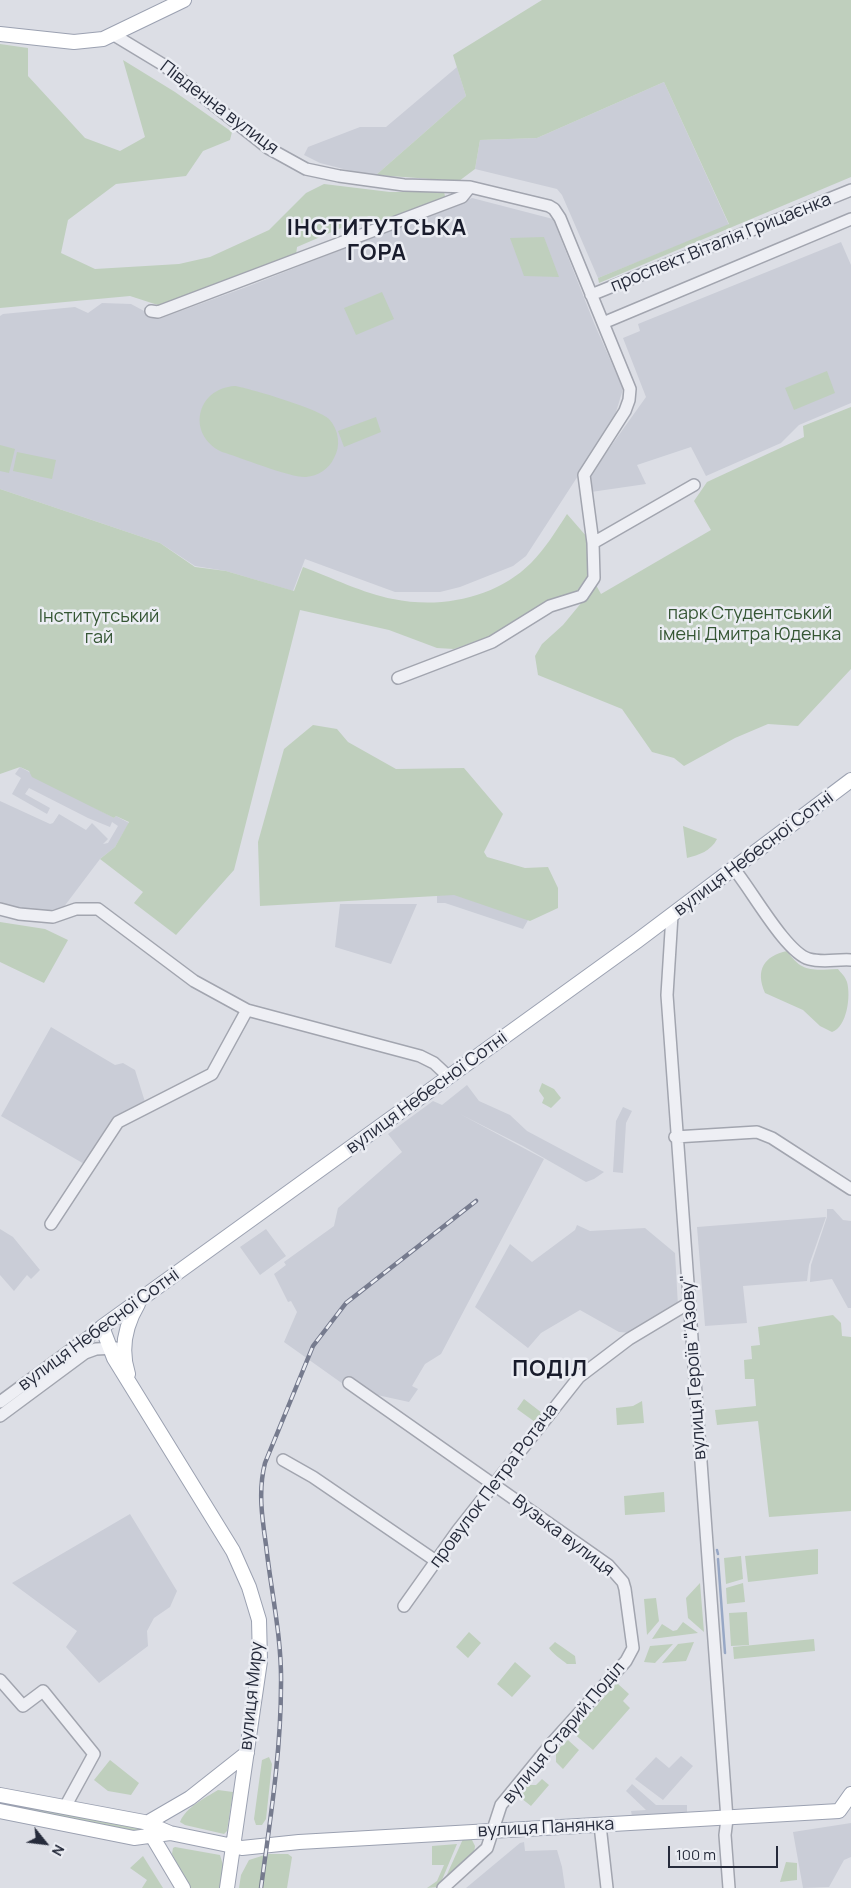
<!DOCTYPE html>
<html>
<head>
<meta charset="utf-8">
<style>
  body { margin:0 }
  #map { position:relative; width:851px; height:1888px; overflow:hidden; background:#dcdee5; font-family:Manrope,sans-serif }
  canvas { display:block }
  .north { position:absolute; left:20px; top:1818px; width:50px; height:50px; -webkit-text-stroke:4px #ebedf3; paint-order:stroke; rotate:119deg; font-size:14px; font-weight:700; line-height:20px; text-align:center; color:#262b3b }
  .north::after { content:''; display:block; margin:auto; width:18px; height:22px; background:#262b3b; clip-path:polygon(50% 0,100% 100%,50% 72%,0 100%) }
  .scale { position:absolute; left:668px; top:1846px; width:110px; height:22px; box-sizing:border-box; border:2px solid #262b3b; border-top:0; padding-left:6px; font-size:15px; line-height:18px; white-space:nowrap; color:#262b3b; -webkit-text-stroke:4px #ebedf3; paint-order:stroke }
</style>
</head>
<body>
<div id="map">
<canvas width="851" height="1888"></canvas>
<div class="north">N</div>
<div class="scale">100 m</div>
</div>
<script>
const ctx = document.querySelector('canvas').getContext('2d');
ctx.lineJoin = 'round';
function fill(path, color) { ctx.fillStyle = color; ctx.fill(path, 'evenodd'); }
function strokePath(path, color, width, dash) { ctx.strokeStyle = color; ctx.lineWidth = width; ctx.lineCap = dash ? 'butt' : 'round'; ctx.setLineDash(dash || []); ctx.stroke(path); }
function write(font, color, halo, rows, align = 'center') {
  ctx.font = font + ' Manrope,sans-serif'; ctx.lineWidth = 5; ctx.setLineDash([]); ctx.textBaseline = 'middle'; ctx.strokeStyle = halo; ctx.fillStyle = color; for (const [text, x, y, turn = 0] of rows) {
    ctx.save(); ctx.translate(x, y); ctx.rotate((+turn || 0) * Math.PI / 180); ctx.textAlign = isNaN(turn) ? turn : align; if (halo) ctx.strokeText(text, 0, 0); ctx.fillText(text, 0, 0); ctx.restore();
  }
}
const built = new Path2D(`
  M457,67L466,96L376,175L359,173L320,163L304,155L308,147L360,127H386Z
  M664,82L729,225L598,278L562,195L557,189L475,169L480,140L537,138Z
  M472,198L553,219L594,323L623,389L613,422L526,556L513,566L460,587L440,592H395L305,559L293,591L226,571L195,566L160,543L0,489V316L3,314L75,307L88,313L102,303L131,304L159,319L249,286Z
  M841,242L851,265V403L799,425L781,443L706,476L691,447L637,465L646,484L591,492V474L646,397L623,338L640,331L638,324Z
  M20,767L114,818L116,816L129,823L115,847L100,859L63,908L44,911L17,909L0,904V801L50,824L53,823L59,814L86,830L92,823L108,839L103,844L108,843L118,826L112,822L110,827L88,818L29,788L25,794L50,808L47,814L12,794L21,778L15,774Z
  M437,886L540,911L528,920L523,929L445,903H437Z
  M340,904H417L391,964L335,947Z
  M51,1027L115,1065L123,1063L135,1070L146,1105L117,1120L86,1165L1,1116Z
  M467,1085L479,1101L510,1115L527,1131L604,1172L594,1179L586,1182L523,1146L460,1114L544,1159L441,1354L425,1364L412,1386L418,1389L409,1402L350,1389L284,1342L297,1312L291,1301L288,1302L274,1274L286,1265L284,1262L334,1226L338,1208L402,1152L388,1134L433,1101L442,1105Z
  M623,1107L632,1111L626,1123L623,1173L613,1172L616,1121Z
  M827,1209H833L843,1220L851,1221V1308H848L832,1279L810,1282L811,1265L827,1217Z
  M826,1217L809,1265L807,1281L743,1286L747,1323L705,1326L697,1227Z
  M577,1225L590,1231L645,1228L675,1253L678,1306L632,1333L619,1332L580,1310L541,1333L528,1348L475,1307L510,1244L532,1262L575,1230Z
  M0,1229L13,1237L40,1270L31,1279L27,1275L14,1291L0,1275Z
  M266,1229L286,1256L260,1275L240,1247Z
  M130,1514L177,1591L170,1607L154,1618L147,1631L148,1646L99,1683L66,1647L77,1631L12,1583Z
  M681,1756L693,1766L663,1800L635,1779L656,1757L669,1768Z
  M632,1784L656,1805H687V1813L632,1816L631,1811L646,1810L626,1791Z
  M851,1823V1857L844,1860L829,1887L803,1888L793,1832Z
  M524,1842L525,1851L557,1850L562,1867L565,1888H466L520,1843Z`);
const green = new Path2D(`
  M542,0H851V177L599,283L598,278L729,224L664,82L537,138L480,140L475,169L459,181L376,175L466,96L453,55Z
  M0,44L28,48V76L85,138L120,151L145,137L123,60L175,92L232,132L230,140L203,151L186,176L116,184L68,220L61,253L95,269L179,264L210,257L269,230L306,193L324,184L390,192H444L446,200L380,224L376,217L369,216L297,247L296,255L161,306L130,296L0,308Z
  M544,237L559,277L524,276L510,238Z
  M382,292L394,319L356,335L344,308Z
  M827,371L835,393L794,410L785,388Z
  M235,386C252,389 319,409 329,419C339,430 341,446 334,458C329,469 318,476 306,477C291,478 239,457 222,452C186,435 196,388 235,386Z
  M851,407V669L798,726L768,724L735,738L684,766L674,758L652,752L622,709L538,675L535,656L542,644L563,625L596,585L601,594L711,530L694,501L707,482L804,437L803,426Z
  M376,417L381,432L344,447L338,431Z
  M0,445L15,449L9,473L0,471Z
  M17,452L56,460L52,479L13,471Z
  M0,489L160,543L195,567L226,571L294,591L303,567C330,577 365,594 393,599C441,609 496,598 531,563C545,549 556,531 567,514L587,537L588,575L577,591L547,603L488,637L454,649L437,648L389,630L300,610L234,870L176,935L134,903L143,892L100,859L115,847L129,822L116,816L114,818L32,777L29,771L20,767L0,774Z
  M313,725L337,729L348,742L396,769L464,768L503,814L484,852L487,857L525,868L548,867L558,888V908L530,921L454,895L260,906L258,842L284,749Z
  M683,826L717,839C711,851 699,855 687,858Z
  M0,922L45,929L68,940L44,983L0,962Z
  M787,951C802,973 813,970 838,969C841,973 845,976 847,982C851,996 847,1027 832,1032L820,1026L803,1010L765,993C755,970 764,956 787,951Z
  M542,1083L554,1089L561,1098L551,1108L542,1103L544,1098L539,1091Z
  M833,1315L841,1323L842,1336L851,1337V1511L769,1517L758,1421L717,1425L715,1410L756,1406L754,1379H745L744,1360L752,1359L751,1346L760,1345L758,1327Z
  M524,1399L542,1413L535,1422L517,1409Z
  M642,1401L644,1423L617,1425L616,1408L633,1406Z
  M664,1492L665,1512L625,1515L624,1496Z
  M818,1549V1574L748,1582L745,1556Z
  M741,1556L743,1579L726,1584L724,1558Z
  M700,1583L704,1632L688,1618L686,1598Z
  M743,1583L745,1602L727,1604L726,1588Z
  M656,1598L659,1621L647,1635L644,1599Z
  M747,1612L749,1645L731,1646L729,1613Z
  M683,1622L698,1633L652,1639L662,1624L673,1631L677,1630Z
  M469,1632L481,1643L468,1658L456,1647Z
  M814,1639L815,1651L734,1659L733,1647Z
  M555,1642L575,1656L576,1664H567C562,1660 552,1653 549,1648Z
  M694,1642L686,1661L662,1663L678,1644Z
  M673,1644L655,1663L644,1662L650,1646Z
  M515,1662L531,1676L512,1697L497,1684Z
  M617,1683L629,1694L623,1701L630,1708L593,1750L572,1732Z
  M568,1740L579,1750L563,1769L556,1762V1751Z
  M269,1757L272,1764L266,1819L262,1825H256L254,1819L262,1760Z
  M110,1760L139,1783L131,1795L108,1791L94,1780Z
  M542,1779L549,1785L531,1806L516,1794L524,1785H536Z
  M218,1790L233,1792L227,1831L224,1834L185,1825L180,1822C186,1807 205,1798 218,1790Z
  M0,1801L146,1828V1834L0,1806Z
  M471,1838L475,1846L474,1854L444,1881L463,1839Z
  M457,1844L439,1887L427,1888L437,1881L444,1865H432V1846Z
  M175,1847L220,1855L223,1865L220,1888H190L172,1854L173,1848Z
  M268,1854H288L292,1857L287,1888H239L241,1875L249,1860Z
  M143,1856L163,1888H142L147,1880L130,1868Z
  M786,1862L797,1863V1880L780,1882Z`);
const stream = new Path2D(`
  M717,1550L718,1554
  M718,1559L725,1653`);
const minor = new Path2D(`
  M114,35L162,64L268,148L306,169L339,176L404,185L470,187L549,206L554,209L560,218L630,389L629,400L625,411L584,475L593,543L594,578L582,596L550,606L492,642L398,678
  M591,295L851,190
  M151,311L158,312L462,197L470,187
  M603,323L851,219
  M593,543L694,485
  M734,869C751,889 786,953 809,959C823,963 837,959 851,960
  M0,909L19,914L53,917L76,909H98L194,981L247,1010L420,1056L434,1063L449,1077
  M672,915L667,995L727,1819L725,1835L729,1888
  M675,1137L757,1132L772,1138L851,1189
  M51,1224L118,1122L212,1074L247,1010
  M349,1383L608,1565L623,1582L625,1589L633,1648L626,1661L551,1744L501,1805L487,1848L443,1888
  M0,1402L102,1327
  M0,1416L85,1353L96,1349L116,1348
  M283,1460L313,1477L436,1561
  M404,1606L458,1530L579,1377L629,1339L689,1303
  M0,1680L23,1706L43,1691L94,1754L65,1807
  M600,1825L607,1888`);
const major = new Path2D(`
  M0,34L74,42L103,39L184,0
  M128,1374C120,1349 125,1326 138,1304
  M0,1795L144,1822L170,1833L233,1846L242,1848L299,1842L839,1811L851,1794
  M0,1811L134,1838L170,1833
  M147,1823L190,1798L247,1753
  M152,1836L183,1888
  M227,1888L260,1661L259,1620L249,1587L233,1551L114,1358L102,1327L637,941L851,780`);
const rail = new Path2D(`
  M261,1888C270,1821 281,1752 281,1685C282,1638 271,1591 266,1545C262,1518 258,1490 265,1463L313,1346L346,1303L476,1201`);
const streetNames = [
  ["Південна вулиця",219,108,37],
  ["проспект Віталія Грицаєнка",721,243,-22],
  ["вулиця Небесної Сотні",754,854,-37],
  ["вулиця Небесної Сотні",427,1093,-36],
  ["вулиця Небесної Сотні",99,1330,-36],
  ["вулиця Героїв \"Азову\"",694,1367,-94],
  ["провулок Петра Ротача",494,1486,-53],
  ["Вузька вулиця",563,1536,37],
  ["вулиця Миру",252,1696,-84],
  ["вулиця Старий Поділ",564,1733,-50],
  ["вулиця Панянка",546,1828,-3]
];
const parkNames = [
  ["парк Студентський",750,614],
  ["імені Дмитра Юденка",750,635],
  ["Інститутський",99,617],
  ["гай",99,638]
];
const districtNames = [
  ["ІНСТИТУТСЬКА",377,229],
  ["ГОРА",377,254],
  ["ПОДІЛ",550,1370]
];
fill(built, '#cacdd7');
fill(green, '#bfcfbd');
strokePath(stream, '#97a7c5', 2.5);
strokePath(minor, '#a2a5af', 14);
strokePath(major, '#9ba1b1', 16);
strokePath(minor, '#eeeff4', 11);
strokePath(major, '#fff', 14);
strokePath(rail, '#767b8e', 4.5);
strokePath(rail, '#ebedf3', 2.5, [8]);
write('18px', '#262b3b', '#ebedf3', streetNames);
write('18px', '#355634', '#ebedf3', parkNames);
ctx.letterSpacing = '1px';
write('bold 22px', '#191c2c', '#ebedf3', districtNames);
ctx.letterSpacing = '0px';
</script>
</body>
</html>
